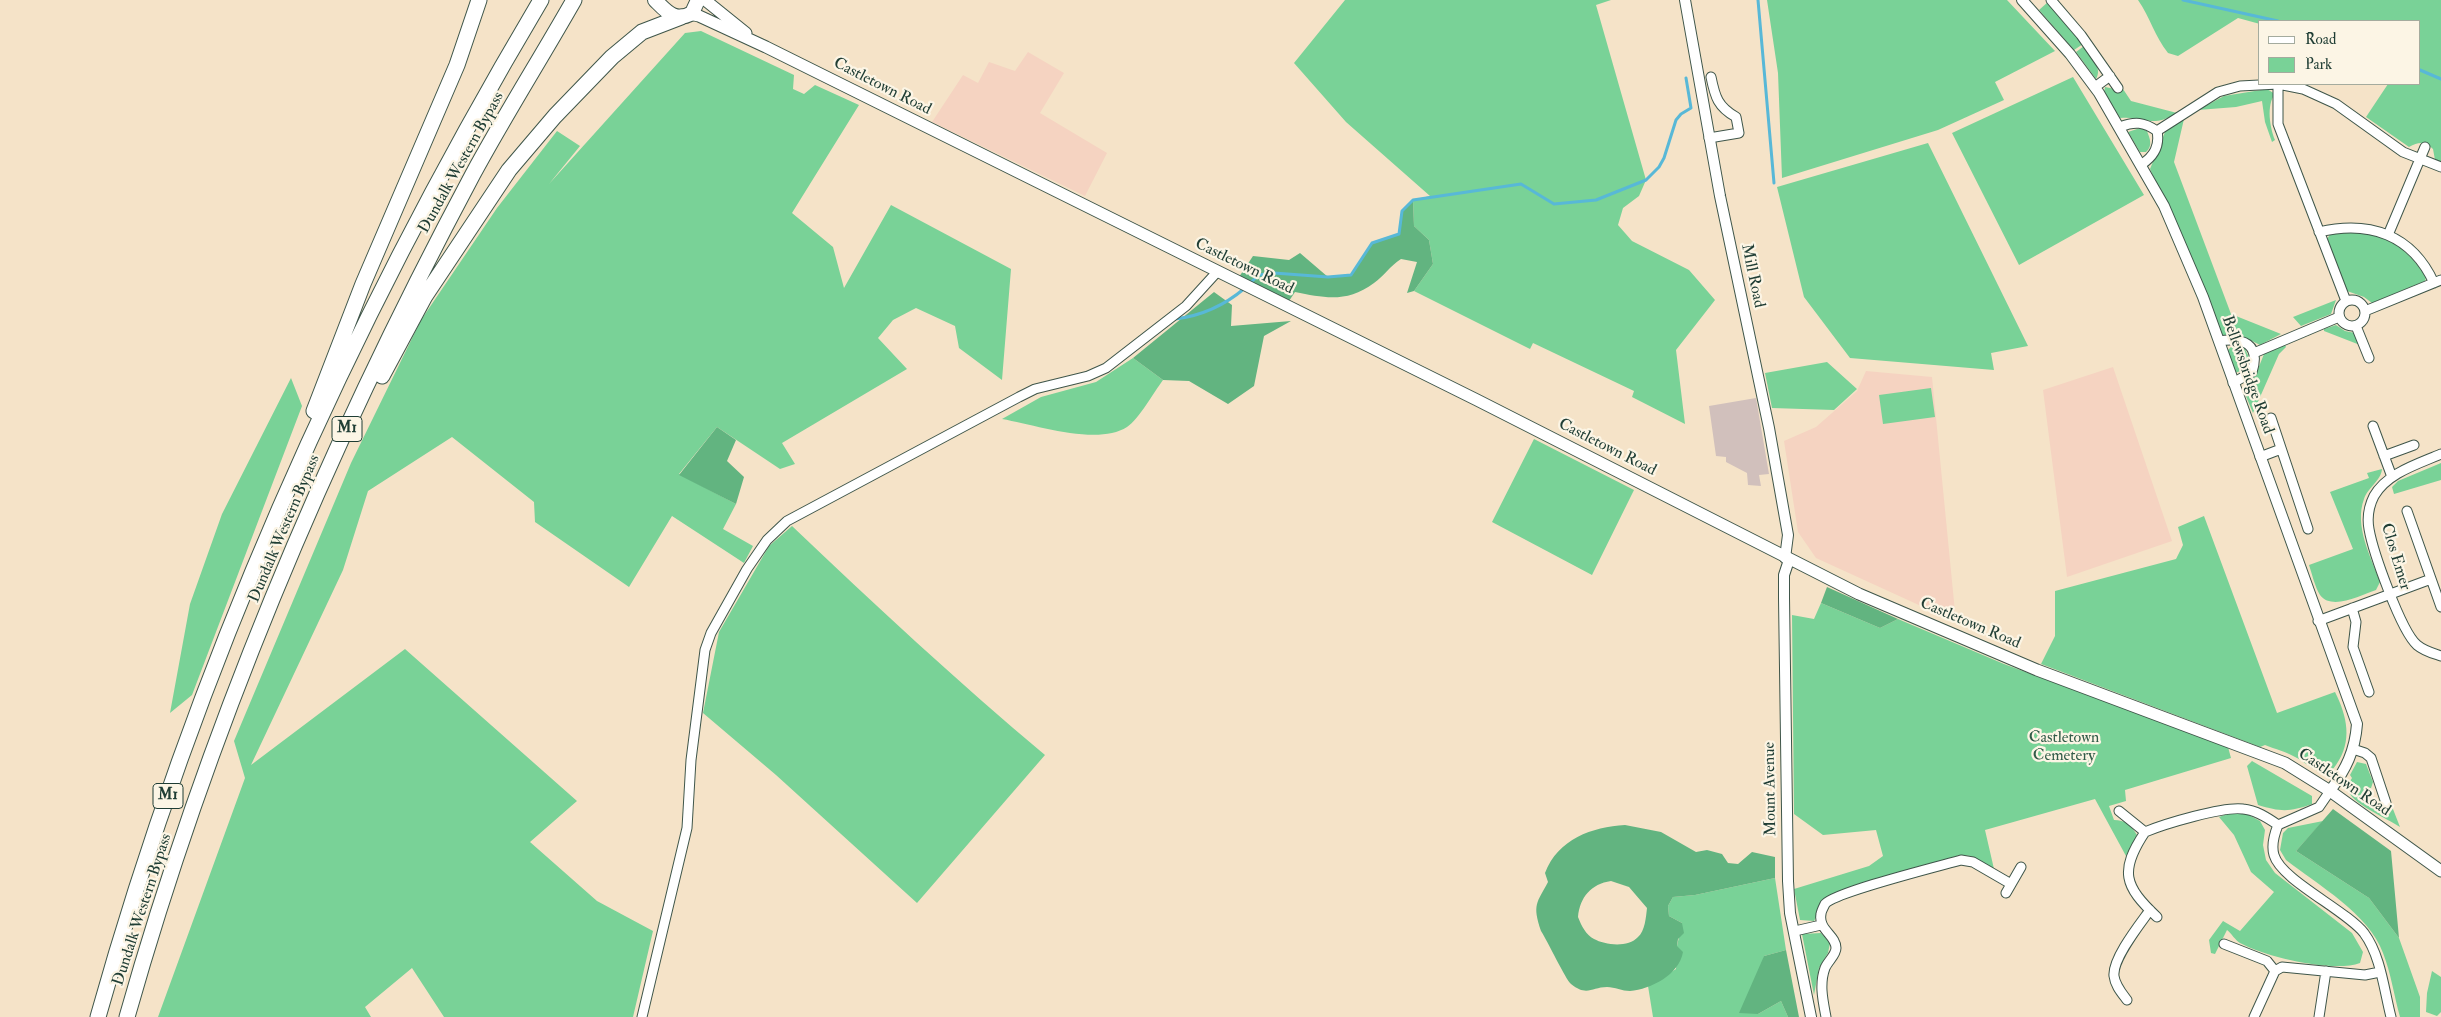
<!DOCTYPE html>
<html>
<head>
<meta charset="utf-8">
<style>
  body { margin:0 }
  #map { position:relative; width:2441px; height:1017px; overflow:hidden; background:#f5e3c8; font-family:"IM FELL Double Pica",serif }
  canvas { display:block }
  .legend { position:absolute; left:2258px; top:20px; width:162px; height:65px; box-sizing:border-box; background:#fcf5e5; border:1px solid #a4ab9e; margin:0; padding:6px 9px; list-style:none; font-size:15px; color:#1f3d34 }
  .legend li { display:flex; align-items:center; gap:10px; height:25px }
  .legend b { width:25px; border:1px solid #a4ab9e }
</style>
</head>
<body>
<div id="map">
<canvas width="2441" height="1017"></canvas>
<ul class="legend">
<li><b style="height:6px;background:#fff"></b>Road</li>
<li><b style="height:14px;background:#79d297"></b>Park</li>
</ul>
</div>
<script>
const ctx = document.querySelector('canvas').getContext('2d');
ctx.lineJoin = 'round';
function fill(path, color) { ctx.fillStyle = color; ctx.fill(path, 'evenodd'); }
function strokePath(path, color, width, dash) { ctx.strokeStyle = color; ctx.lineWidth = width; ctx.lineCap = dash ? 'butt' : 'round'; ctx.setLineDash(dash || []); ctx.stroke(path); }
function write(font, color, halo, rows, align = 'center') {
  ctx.font = font + ' "IM FELL Double Pica",serif'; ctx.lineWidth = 4.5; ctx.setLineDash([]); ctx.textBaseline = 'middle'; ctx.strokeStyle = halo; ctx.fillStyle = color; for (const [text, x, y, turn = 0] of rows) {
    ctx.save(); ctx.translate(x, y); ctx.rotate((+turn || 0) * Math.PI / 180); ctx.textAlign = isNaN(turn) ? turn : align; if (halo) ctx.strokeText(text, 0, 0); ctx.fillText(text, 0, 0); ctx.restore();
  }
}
const built = new Path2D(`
  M1028,52L1064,73L1040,113L1107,153L1085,196L932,122L963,75L978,83L989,62L1015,71Z
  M2113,367L2172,541L2067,577L2043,390Z
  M1866,371L1932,377L1956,622L1816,558L1798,532L1784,441L1816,427L1857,391Z`);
const industrial = new Path2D(`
  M1756,398L1769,474L1759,475L1761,486L1748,485L1747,473L1726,462V457L1716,456L1709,406Z`);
const green = new Path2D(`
  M1345,0H1611L1596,5L1646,180L1639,196L1623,208L1618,225L1632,241L1689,270L1715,300L1676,350L1685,424L1632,397L1634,391L1533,343L1530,349L1414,291L1433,264L1429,240L1414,226L1413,200L1430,196L1346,122L1294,63Z
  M1767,0H2007L2055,51L1995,82L2004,100L1938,130L1782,178L1778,73Z
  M2138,0H2441V162L2435,160L2433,149C2424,141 2419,142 2409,147L2366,117L2388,84H2420V21H2260V24L2238,18L2178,56L2168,53C2155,37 2150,17 2138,0Z
  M2048,2L2083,44L2074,50L2039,10Z
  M701,31L794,75L793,89L804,94L815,85L859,105L792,213L833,247L844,288L891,205L1011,269L1002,380L959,348L955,326L916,308L893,320L878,338L907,369L782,443L795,464L780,469L717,427L679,474L736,504L723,529L753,546L744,563L672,516L629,587L535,522L534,502L452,437L368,491L343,570L251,765L405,649L577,801L530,842L597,901L653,931L633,1017H444L412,968L365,1007L371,1017H158L245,778L234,741L351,463L421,320L497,208L557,131L580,146L549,184L685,33Z
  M2084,46C2091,56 2103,68 2096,79L2076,52Z
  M2073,77L2144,195L2019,265L1952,133Z
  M2121,86L2131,101L2177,113C2150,129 2148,116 2120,118L2104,92L2105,87L2115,89Z
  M2267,89L2275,94C2266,105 2270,128 2275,140L2272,142L2265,122L2262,101L2236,107L2198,110L2224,96Z
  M2184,119L2174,162L2231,314L2281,334L2260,345L2248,339L2221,335L2206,294L2150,169L2165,132L2169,126Z
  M2140,128L2147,131C2150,139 2153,146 2146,152H2140L2128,132Z
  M1928,143L2028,346L1991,353L1994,370L1850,358L1804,297L1777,187Z
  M2351,231C2388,236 2405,245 2426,277L2425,281L2372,303L2364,297L2347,291L2327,239L2331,233Z
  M2336,300L2331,314L2301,326L2293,317Z
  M2336,325L2345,331L2355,333L2360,345L2324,331V329Z
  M2285,345L2286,347L2279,354L2253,413L2245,394L2246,383L2258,369L2264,354Z
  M2236,346L2244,347L2250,359L2246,369L2235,373L2227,351L2231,347Z
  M1133,358L1163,380C1154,392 1139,419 1127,427C1098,446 1036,425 1002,419L1041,397L1096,382Z
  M1827,362L1857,389L1834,410L1772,408L1765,373Z
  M291,378L302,406L192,695L170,713L190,604L222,514Z
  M1931,388L1935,417L1883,424L1879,395Z
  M1534,439L1634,490L1592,575L1492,522Z
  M2441,463V480L2394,494L2392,487L2398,481Z
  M2382,469C2381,481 2368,487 2364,499C2354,526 2371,557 2380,582L2376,590C2361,595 2332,611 2320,595C2315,587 2312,574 2309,565L2353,549L2330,492L2369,478L2367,473Z
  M2204,516L2277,713L2335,692C2347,716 2353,741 2336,765C2333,769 2330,773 2324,772C2315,772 2305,762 2297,758C2287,752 2275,749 2265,745L2260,747L2041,664L2055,636V591L2176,559L2183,545L2178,527Z
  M792,526C874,604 958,682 1045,755L917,903L776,775L703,713L719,632L769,546Z
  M1821,603L1880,628L1898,619L2004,664L2228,747L2231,758L2125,790L2126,801L2109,806L2114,820C2125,820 2131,825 2137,835L2126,856L2095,799L1985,830L1994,869L1971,856L1960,855L1838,892C1818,900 1823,907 1814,921L1800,920L1794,889L1869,866L1883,856L1876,830L1823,835L1794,814L1792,615L1814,619Z
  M2252,761L2312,796V804C2290,812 2281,812 2258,805L2247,766Z
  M2357,762L2366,764L2373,782L2371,788L2366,791L2369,798L2378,800L2381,806L2391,804L2400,827C2389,819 2349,803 2348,789C2347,785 2350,781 2352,778L2350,775Z
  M2243,812L2260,821L2265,830L2263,845L2266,860L2275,873L2352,933L2363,952L2360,963C2333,973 2266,957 2240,943C2235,940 2232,934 2227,930L2215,954L2211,953L2209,940L2223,921L2240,931L2274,892L2251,872L2234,835L2219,817L2230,813Z
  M2323,821L2296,851L2369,898L2399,938L2420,997V1017H2400C2394,996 2391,973 2383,953C2369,914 2318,885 2286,860L2280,850L2283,833L2288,828Z
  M1775,878L1786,950L1764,956L1758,1014L1781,1001L1788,1017H1653L1648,986L1676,969L1677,946L1682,923L1669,916L1668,906L1673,897L1695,895Z
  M1821,933L1830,943L1828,953L1819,968L1814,995L1802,934Z
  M2432,971L2441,977V1012L2437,1016L2426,1012L2427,993Z`);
const forest = new Path2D(`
  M1413,200L1414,226L1429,240L1433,264L1414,291L1407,293L1417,262L1401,259C1390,266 1384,276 1374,283C1347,303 1325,298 1295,292L1289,301L1239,277L1253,256L1289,260L1300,253L1328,277L1351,275L1372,243L1399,234L1402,211Z
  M1214,292L1232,305L1231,326L1291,321L1264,336L1254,386L1228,404L1189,381L1163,380L1133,358Z
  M717,427L736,440L727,461L744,477L736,504L679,475Z
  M1827,587L1898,619L1880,628L1821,603Z
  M2333,809L2391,851L2399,938L2369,898L2296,851Z
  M1625,825L1661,832L1696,852L1707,850L1722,854L1728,863L1738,864L1752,852L1775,857V878L1695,895L1673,897L1668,906L1669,916L1682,923L1684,933L1678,939L1677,946L1683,952C1679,975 1651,989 1630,991C1622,991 1615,987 1607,987C1592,987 1587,997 1571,984C1566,980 1547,940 1541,931C1532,904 1537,903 1548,882L1545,873C1558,839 1592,827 1625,825ZM1611,881L1629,887L1647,908C1646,917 1645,931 1638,937C1628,948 1605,945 1594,939C1586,935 1581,925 1578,917C1580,897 1591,884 1611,881Z
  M1786,950L1799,1017H1788L1781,1001L1758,1014L1739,1013L1764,956Z`);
const stream = new Path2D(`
  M1758,0L1774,183
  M2183,0L2278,21
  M2420,70L2441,79
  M1250,283L1259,275L1274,273L1328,277L1351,275L1372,243L1399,234L1402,211L1413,200L1521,184L1554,204L1596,200L1646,180L1659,167L1664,158L1676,120L1681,114L1691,108L1686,78
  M1175,319C1201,316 1225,305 1245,288`);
const minor = new Path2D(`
  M2051,0L2081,35L2118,88
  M2278,84V124L2346,301
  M2095,87L2110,76
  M2120,127C2135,121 2144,122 2157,131C2160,146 2154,156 2142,164
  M2157,131L2218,92L2240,86L2278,84L2303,89L2336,104L2403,152L2441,167
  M1709,138L1739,133L1736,117C1718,107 1715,97 1711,77
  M2319,232C2370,220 2412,235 2434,283
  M2388,235L2425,147
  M2339 313a13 13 0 1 1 26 0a13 13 0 1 1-26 0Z
  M2365,311L2441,280
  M2356,326L2369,358
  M2219,341C2243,337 2261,344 2252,372L2233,383
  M2254,353L2339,317
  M2271,418L2308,529
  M2373,426L2392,477
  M2441,454C2418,464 2387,473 2374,496C2369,506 2367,518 2369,529C2373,552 2401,631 2417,645C2424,651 2432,653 2441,656
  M2384,456L2414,445
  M2260,457L2281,449
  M2407,511L2441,607
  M2352,608L2356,622L2353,647L2369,692
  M2318,621L2431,579
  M2353,749L2365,753L2371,758L2386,803
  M2330,791L2319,807L2278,825C2274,835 2271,845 2274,855C2281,880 2346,910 2364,933C2381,956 2384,990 2391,1017
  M2119,811L2145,832
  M2006,893L2021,867
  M2157,917C2124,886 2119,871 2145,832C2164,824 2224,806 2243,809C2256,810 2268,818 2278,825
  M1795,931L1821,925
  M2224,944L2267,961L2275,971
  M2127,1000C2121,992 2115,985 2114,976C2112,959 2140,924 2150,910
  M642,1017L687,828L691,760L705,650L711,633L747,569L767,540L787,521L1019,397L1035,389L1088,376L1106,368L1186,306L1217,272
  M1826,1017C1823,1001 1819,984 1825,968C1828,961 1836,955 1836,948C1836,935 1818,930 1821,914C1821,912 1824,906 1825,904C1835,892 1940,866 1961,860L1973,862L2011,884
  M2254,1017L2275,971L2282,967L2365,975L2380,972
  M2319,1017L2326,971`);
const tertiary = new Path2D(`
  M1685,0L1720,196L1769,428L1788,535L1785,558
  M2022,0L2070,54L2099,93L2164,206L2203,297L2357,724C2355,751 2346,769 2330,791
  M1789,560L1784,575V598L1788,881L1790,913L1811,1017`);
const secondary = new Path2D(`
  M705,0L746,33
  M689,14L699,16L766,47L1477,400L1859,594L2037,670L2285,763L2330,791L2441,871`);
const primary = new Path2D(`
  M655,0C666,11 675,23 692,13L698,0`);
const motorway = new Path2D(`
  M382,376L425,296L509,170L555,116L612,57L642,32L681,17
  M314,411L363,284L457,65L479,0
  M98,1017C198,660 352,318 541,0
  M127,1017C209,727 331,440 473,174C505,115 541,58 574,0`);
const shields = [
  [347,429,30],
  [168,796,30]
];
const shieldNames = [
  ["M1",347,429],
  ["M1",168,796]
];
const streetNames = [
  ["Castletown Road",882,87,27],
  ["Dundalk Western Bypass",462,163,-61],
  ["Castletown Road",1244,267,26],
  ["Mill Road",1752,276,78],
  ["Bellewsbridge Road",2247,375,70],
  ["Castletown Road",1607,448,27],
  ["Dundalk Western Bypass",285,529,-67],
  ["Clos Emer",2395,557,73],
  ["Castletown Road",1970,624,23],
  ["Castletown Road",2344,783,34],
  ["Mount Avenue",1771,789,-91],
  ["Dundalk Western Bypass",143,910,-72]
];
const parkNames = [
  ["Castletown",2064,739],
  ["Cemetery",2064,757]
];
fill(built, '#f5d3c1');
fill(industrial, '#d1c0bc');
fill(green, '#79d297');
fill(forest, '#62b480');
strokePath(stream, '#58b8d7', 3);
strokePath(minor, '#3f564a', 11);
strokePath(tertiary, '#3f564a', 12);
strokePath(secondary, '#3f564a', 13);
strokePath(primary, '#3f564a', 16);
strokePath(motorway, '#3f564a', 17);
strokePath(minor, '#fff', 9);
strokePath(tertiary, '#fff', 10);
strokePath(secondary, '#fff', 11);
strokePath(primary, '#fff', 14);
strokePath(motorway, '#fff', 15);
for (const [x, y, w] of shields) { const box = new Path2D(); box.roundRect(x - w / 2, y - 12.5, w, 25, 4); ctx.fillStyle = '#fcf5e5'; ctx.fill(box); strokePath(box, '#1f3d34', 1); }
write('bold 15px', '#1f3d34', null, shieldNames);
write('16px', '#1f3d34', '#fcf5e5', streetNames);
write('16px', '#315b48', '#fcf5e5', parkNames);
</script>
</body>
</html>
